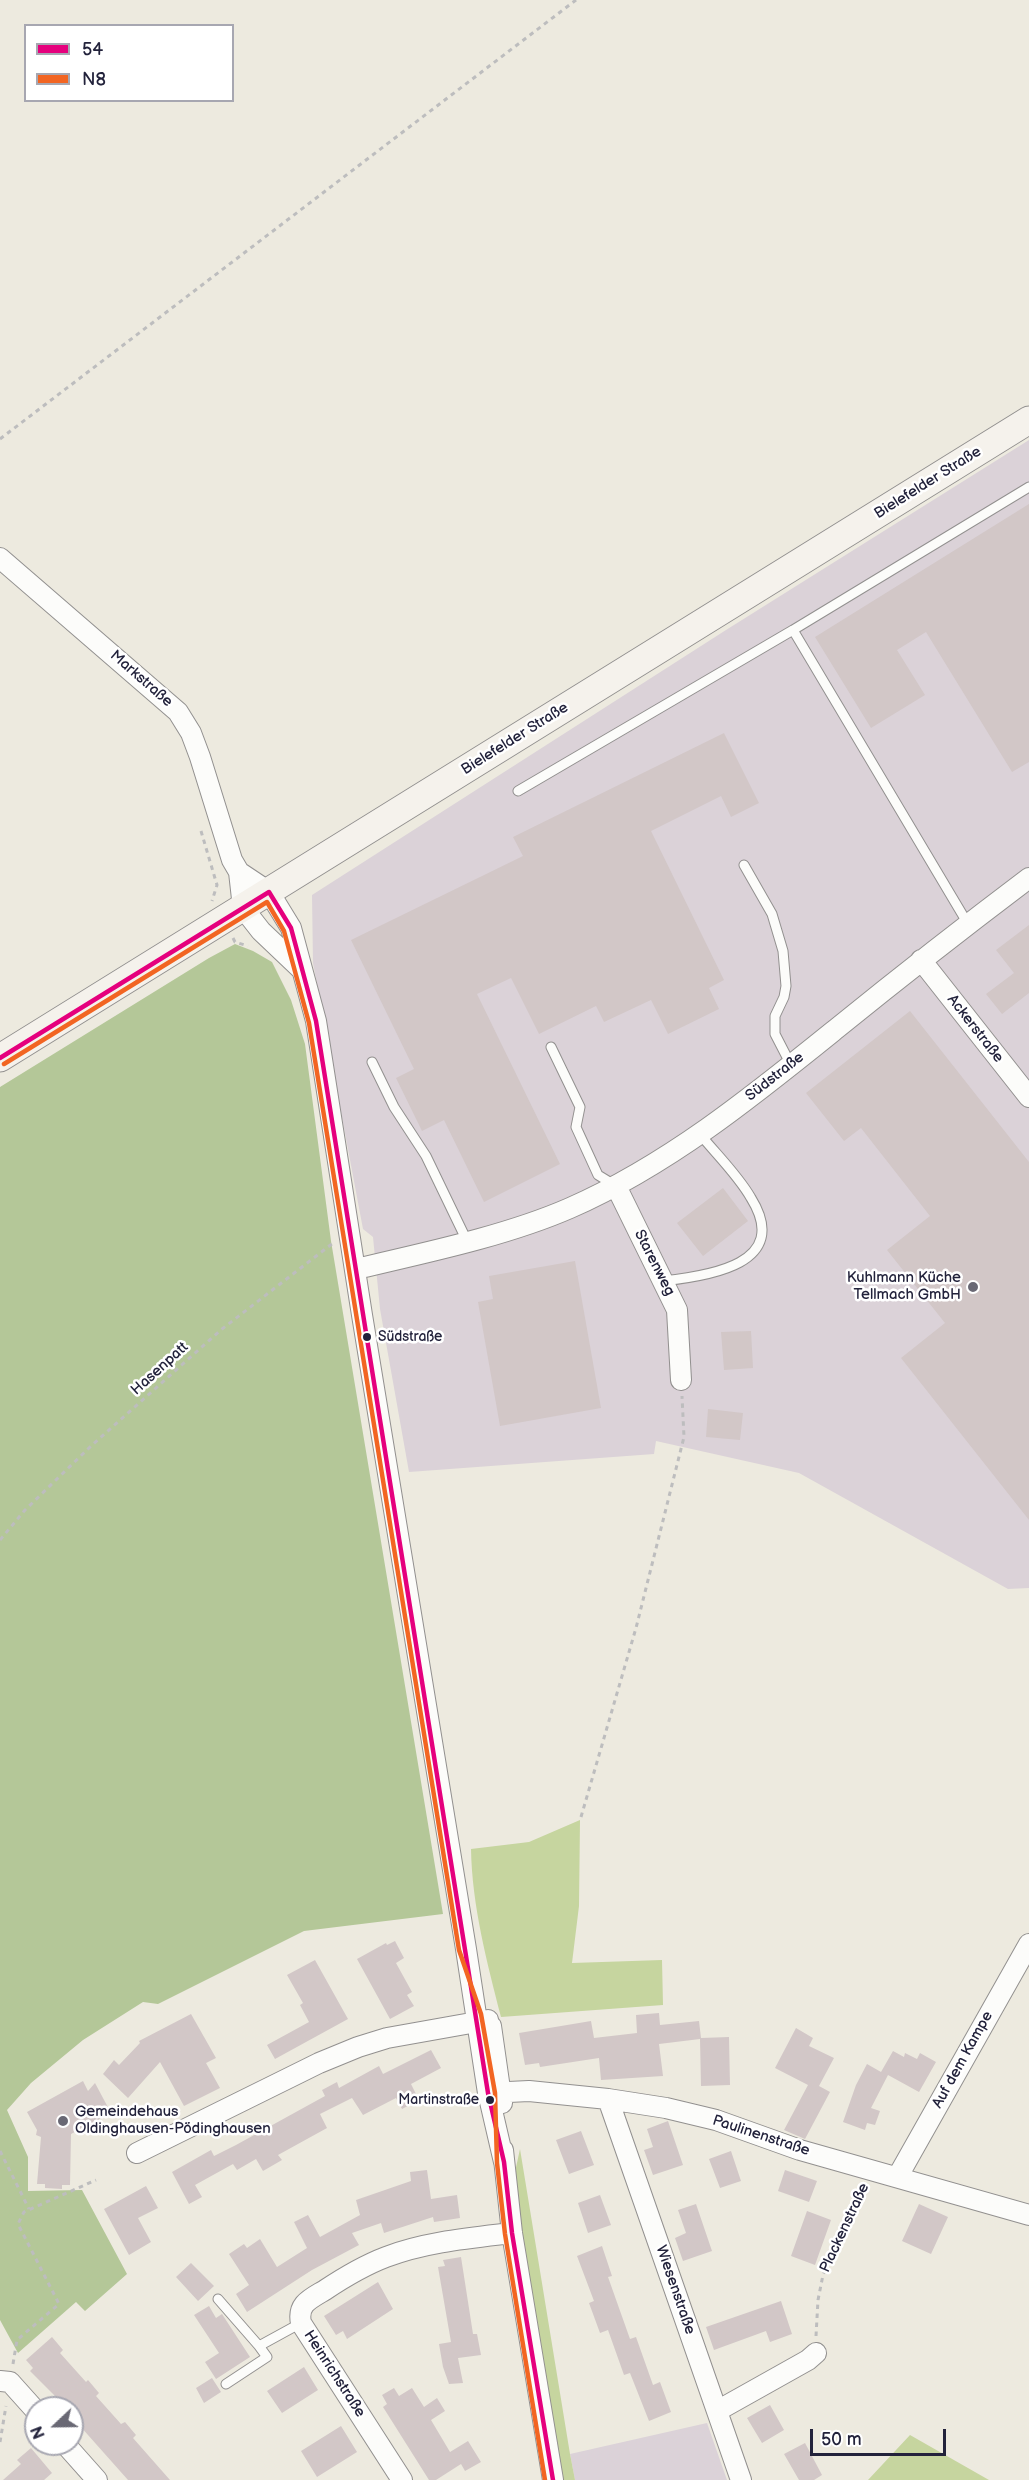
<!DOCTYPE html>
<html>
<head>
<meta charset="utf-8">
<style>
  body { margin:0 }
  #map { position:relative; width:1029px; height:2480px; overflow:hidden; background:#edeadf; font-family:"Balsamiq Sans",sans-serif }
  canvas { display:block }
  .legend { position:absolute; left:24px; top:24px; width:210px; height:78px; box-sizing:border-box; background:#fff; border:2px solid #a7a7b1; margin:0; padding:8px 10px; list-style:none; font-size:18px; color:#22223b }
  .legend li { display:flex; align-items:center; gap:12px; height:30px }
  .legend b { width:30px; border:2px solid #a7a7b1 }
  .north { position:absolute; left:24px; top:2396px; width:60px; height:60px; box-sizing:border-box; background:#fff; border:2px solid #a7a7b1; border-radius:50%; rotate:248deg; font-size:16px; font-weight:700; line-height:24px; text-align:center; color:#22223b }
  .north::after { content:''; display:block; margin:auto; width:21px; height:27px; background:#696874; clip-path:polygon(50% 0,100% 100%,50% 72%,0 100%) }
  .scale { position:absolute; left:810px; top:2429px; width:136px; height:27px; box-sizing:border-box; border:3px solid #22223b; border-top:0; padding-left:8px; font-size:18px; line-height:21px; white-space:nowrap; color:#22223b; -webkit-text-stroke:4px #fff; paint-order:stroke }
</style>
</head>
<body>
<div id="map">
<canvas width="1029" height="2480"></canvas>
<ul class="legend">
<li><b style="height:8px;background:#e5007d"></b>54</li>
<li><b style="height:8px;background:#f26522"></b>N8</li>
</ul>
<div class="north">N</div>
<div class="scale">50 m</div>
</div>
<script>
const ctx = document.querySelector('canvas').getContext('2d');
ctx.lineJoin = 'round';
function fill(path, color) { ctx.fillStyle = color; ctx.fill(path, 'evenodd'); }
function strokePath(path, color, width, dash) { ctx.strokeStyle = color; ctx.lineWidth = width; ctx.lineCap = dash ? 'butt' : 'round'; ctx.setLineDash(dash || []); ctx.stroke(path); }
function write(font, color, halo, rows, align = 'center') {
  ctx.font = font + ' "Balsamiq Sans",sans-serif'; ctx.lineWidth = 5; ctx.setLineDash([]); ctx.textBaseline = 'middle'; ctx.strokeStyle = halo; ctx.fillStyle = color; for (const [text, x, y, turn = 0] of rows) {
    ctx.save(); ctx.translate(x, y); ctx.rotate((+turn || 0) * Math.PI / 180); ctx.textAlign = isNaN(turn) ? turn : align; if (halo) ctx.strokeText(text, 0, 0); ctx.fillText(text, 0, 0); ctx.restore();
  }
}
const industrial = new Path2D(`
  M1029,440V1588L1008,1589L799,1473L656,1441L654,1454L409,1472L380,1309L373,1237L363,1229L313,963L312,895L726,630Z
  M707,2423L727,2480H575L570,2454Z`);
const green = new Path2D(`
  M580,1820L579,1906L572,1963L662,1960L663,2005L501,2017C487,1962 472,1906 471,1849L529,1842Z
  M520,2149L570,2454L575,2480H561L517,2219L515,2172Z
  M910,2435L989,2480H868Z`);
const forest = new Path2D(`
  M235,944L253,951L272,962L291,1000L305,1044L331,1241L443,1914L304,1931L158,2004L143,2002L83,2040L31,2083L7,2110L28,2157V2191L82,2190L127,2274L85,2311L76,2302L18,2353L0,2320V1087L209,958Z`);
const building = new Path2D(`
  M1029,504V762L1012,772L926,632L897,650L925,695L871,728L815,637Z
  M724,733L759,803L731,817L721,796L651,831L724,980L709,988L719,1009L668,1034L651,1000L604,1022L596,1006L539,1034L511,978L477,994L560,1164L484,1202L444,1120L422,1131L396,1078L414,1069L351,940L523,856L513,837Z
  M1029,925V993L1002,1014L986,994L1014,973L996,950Z
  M910,1011L1029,1162V1520L901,1358L945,1323L887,1250L930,1216L861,1128L844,1141L806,1093Z
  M723,1188L748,1221L703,1256L677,1223Z
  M575,1261L601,1408L500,1426L478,1302L493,1299L489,1276Z
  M751,1331L753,1368L724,1370L721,1332Z
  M708,1409L743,1413L740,1440L706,1437Z
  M395,1941L404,1958L396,1963L412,1992L407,1995L414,2006L390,2019L357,1959L386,1943L387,1945Z
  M315,1960L348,2019L275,2059L267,2045L309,2022L300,2005L303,2003L287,1975Z
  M659,2013L660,2025L699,2021L701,2038L729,2037L730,2085L701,2086L700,2039L659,2044L663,2076L601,2080L599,2058L540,2067L539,2063L525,2065L519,2033L591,2021L594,2038L637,2033L636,2015Z
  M191,2014L216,2058L206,2063L220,2088L184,2106L160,2062L128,2098L103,2074L114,2060L119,2065L140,2043L139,2041Z
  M796,2028L813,2038L809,2046L834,2058L819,2086L830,2092L805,2139L784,2130L808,2085L775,2068Z
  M431,2050L441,2068L411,2084L419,2100L402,2109L396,2098L363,2115L352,2098L320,2114L327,2128L278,2155L282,2160L263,2171L256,2159L237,2170L233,2164L195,2185L202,2197L189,2204L172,2172L211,2150L214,2156L236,2145L325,2096L322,2090L337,2082L339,2088L379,2066L383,2074Z
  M893,2051L904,2057L905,2053L917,2059L920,2053L936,2062L919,2092L888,2075L871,2108L880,2111L875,2125L867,2123L865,2130L843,2122L856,2085L867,2064L881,2072Z
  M83,2081L88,2091L95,2083L111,2113L71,2134L70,2185H62V2189L45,2188V2184H37L41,2137L36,2135L37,2130L27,2112Z
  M668,2121L683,2165L653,2175L644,2150L653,2147L647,2129Z
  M581,2131L594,2165L569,2174L556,2140Z
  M731,2151L741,2181L720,2188L709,2159Z
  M427,2170L431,2199L457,2195L460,2218L434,2222L433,2217L384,2233L381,2223L352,2233L359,2245L312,2270L247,2312L236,2294L249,2285L229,2254L244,2244L247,2248L260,2239L277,2267L307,2248L294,2222L308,2215L320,2237L360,2215L356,2200L411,2181L410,2172Z
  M785,2170L817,2181L809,2202L778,2191Z
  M146,2186L158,2208L138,2218L151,2242L129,2255L104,2209Z
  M600,2195L611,2225L588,2233L578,2203Z
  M696,2204L712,2251L683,2261L675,2238L686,2233L678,2210Z
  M919,2204L948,2217L931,2254L902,2241Z
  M807,2211L831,2220L815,2265L791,2256Z
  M602,2246L612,2276L608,2277L630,2339L636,2337L653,2385L660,2382L671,2412L649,2421L630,2373L624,2375L608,2330L600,2333L589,2303L594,2301L577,2256Z
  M461,2257L473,2334H477L481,2355L458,2358L463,2383L449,2384L443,2367L439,2344L451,2342L438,2267L445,2266L443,2260Z
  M191,2263L214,2286L198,2301L176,2277Z
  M378,2282L393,2309L347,2339L343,2331L336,2335L324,2316Z
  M781,2301L792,2334L770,2342L766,2331L714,2350L706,2327Z
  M209,2306L216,2318L222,2314L250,2357L216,2379L205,2362L219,2353L194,2315Z
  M52,2337L63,2350L60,2353L86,2382L88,2380L99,2393L96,2396L121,2424L125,2422L136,2435L133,2438L170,2480H128L72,2417V2408H67L30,2371L33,2368L26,2360Z
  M304,2367L318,2390L282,2413L267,2391Z
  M212,2378L221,2392L204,2403L196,2388Z
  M394,2388L399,2396L412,2388L424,2407L437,2398L445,2411L431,2420L450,2452L468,2441L481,2462L465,2471L461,2464L436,2480H429L383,2407L387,2404L382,2395Z
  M770,2405L784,2430L762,2443L747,2418Z
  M341,2426L357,2452L317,2477L301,2451Z
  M805,2443L822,2475L814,2480H799L784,2454Z
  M31,2448L52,2473L44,2480H3L21,2464L17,2460Z`);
const path = new Path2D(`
  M0,439L576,0
  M201,831L217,885L212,901
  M233,938L235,942L248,946
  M0,1540L25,1510L91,1446L222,1329L333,1243
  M581,1817L636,1628L684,1437L682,1396
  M0,2151L29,2209
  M816,2336L818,2300L823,2275L864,2187
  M13,2364L17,2340L59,2304L18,2224L24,2212L96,2180
  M0,2442L6,2406`);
const lane = new Path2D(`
  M793,630L1029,487
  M518,791L793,630L968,924
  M744,865L772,914L783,951L786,986L784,997L775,1016V1034L791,1065
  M551,1047L580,1107L576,1127L598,1175L616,1186
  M372,1062L394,1107L426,1156L467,1241
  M663,1281C709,1276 792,1264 751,1198C738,1175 716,1154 699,1133
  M218,2299L259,2346L301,2323
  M226,2384L267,2357L259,2346`);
const street = new Path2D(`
  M0,558L178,712L191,733L200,757L232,860L239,872L243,908L261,931L302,970
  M239,872L269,892L291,928L316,1021L362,1315L466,1949L488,2093L504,2162
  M921,960L1029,1097
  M616,1186L677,1310L681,1380
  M356,1269C424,1253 506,1236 570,1208C668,1165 753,1096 836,1029C899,978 964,927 1029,878
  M491,2026L502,2103
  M488,2093L529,2091L608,2099L666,2108L716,2120L800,2150L1029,2215
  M608,2099L741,2480
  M503,2150L512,2233L553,2480
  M137,2153L319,2063L358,2047L387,2038L488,2020
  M898,2176L1029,1944
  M0,2381L10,2382L36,2411
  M717,2411L808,2360L816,2353
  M65,2444L97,2480
  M402,2480L301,2323C297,2304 310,2299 325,2290C343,2278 365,2265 386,2257C425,2242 470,2238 512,2233`);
const secondary = new Path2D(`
  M0,1058L1029,420`);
const bus1 = new Path2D(`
  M0,1058L269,892L291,928L316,1021L488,2093L504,2162L512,2233L553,2480`);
const bus2 = new Path2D(`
  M4,1064L267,902L284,931L309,1023L459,1950L481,2014L495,2093L497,2163L505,2234L545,2480`);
const markers = [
  [973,1287,6,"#696874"],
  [367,1337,5,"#22223b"],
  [490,2100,5,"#22223b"],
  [63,2121,6,"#696874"]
];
const busNames = [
  ["Südstraße",378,1337],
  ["Martinstraße",479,2100,"right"]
];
const streetNames = [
  ["Bielefelder Straße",928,483,-32],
  ["Markstraße",141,679,41],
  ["Bielefelder Straße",515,739,-32],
  ["Ackerstraße",975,1029,52],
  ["Südstraße",775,1077,-38],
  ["Starenweg",654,1263,63],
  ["Hasenpatt",160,1369,-42],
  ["Auf dem Kampe",963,2060,-61],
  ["Paulinenstraße",761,2136,18],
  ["Plackenstraße",845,2228,-65],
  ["Wiesenstraße",675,2290,71],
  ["Heinrichstraße",334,2374,57]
];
const poiNames = [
  ["Kuhlmann Küche",961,1278],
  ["Tellmach GmbH",961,1295],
  ["Gemeindehaus",75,2112,"left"],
  ["Oldinghausen-Pödinghausen",75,2129,"left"]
];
fill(industrial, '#dbd2d8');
fill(green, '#c6d59f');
fill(forest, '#b4c798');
fill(building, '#d2c7c7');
strokePath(lane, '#92908f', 11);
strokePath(street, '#92908f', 22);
strokePath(secondary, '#92908f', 29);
strokePath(path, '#bdbdbe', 3, [4.5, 4.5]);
strokePath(lane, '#fcfcfa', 9);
strokePath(street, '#fcfcfa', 20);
strokePath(secondary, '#f5f2ec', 27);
strokePath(bus1, '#e5007d', 4.5);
strokePath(bus2, '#f26522', 4.5);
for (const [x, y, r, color] of markers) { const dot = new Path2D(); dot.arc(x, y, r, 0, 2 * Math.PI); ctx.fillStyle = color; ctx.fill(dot); strokePath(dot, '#fff', 2); }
write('14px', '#22223b', '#fff', busNames, 'left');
write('15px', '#22223b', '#fff', streetNames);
write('15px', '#22223b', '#fff', poiNames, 'right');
</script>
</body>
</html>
